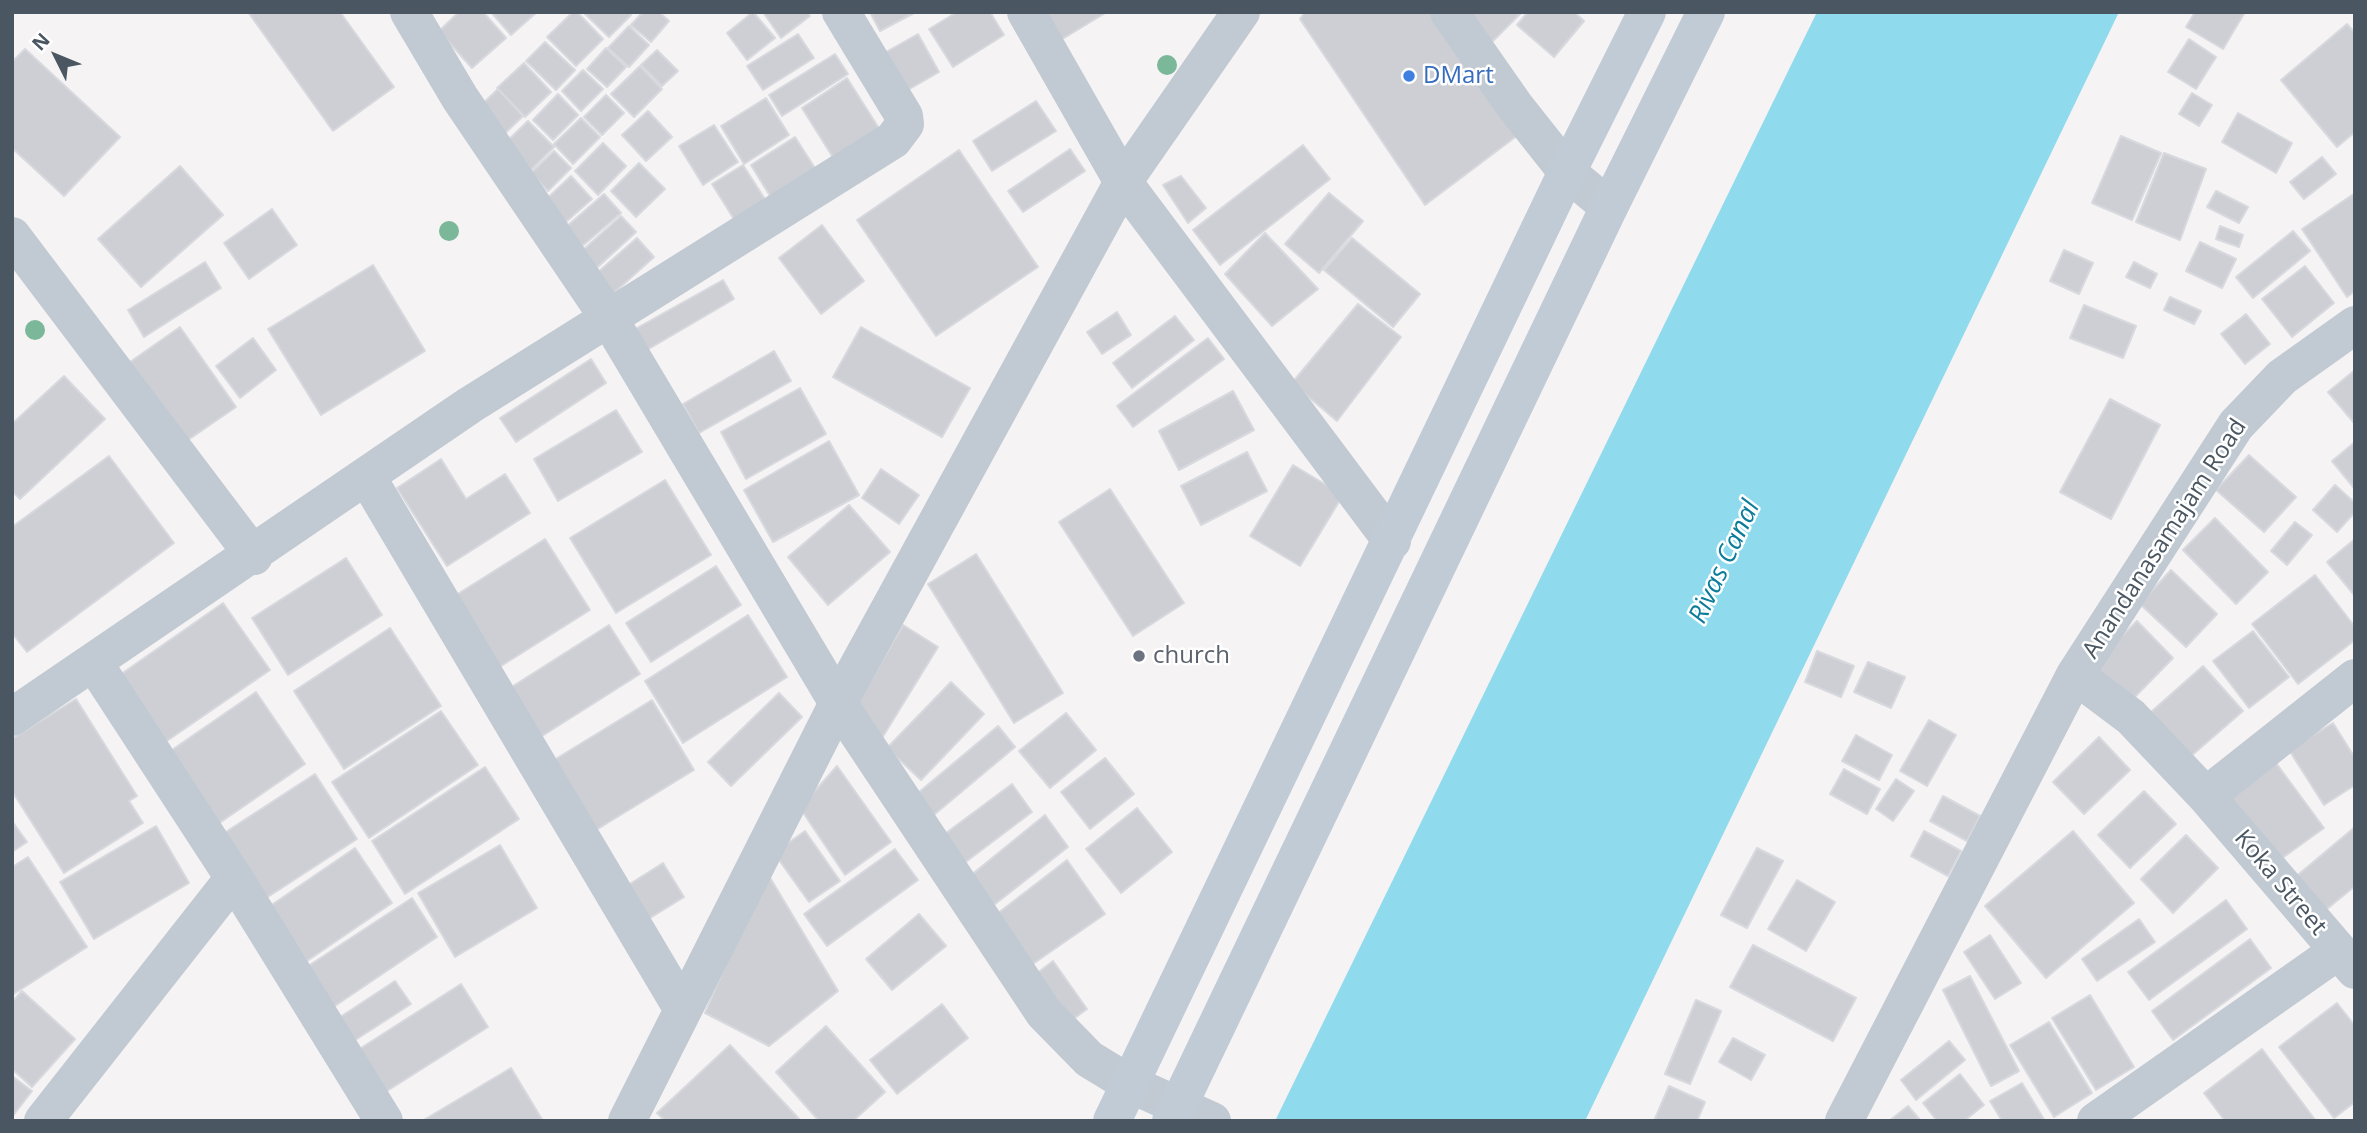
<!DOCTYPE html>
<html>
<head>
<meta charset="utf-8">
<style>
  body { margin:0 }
  #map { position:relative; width:2367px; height:1133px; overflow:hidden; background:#f5f3f3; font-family:"Open Sans",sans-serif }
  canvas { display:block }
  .frame { position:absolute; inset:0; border:14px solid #4a5661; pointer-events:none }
  .north { position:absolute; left:21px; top:21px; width:70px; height:70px; -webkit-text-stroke:5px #fff; paint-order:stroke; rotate:313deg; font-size:19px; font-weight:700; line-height:28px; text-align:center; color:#4a5661 }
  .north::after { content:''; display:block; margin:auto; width:24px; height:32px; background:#4a5661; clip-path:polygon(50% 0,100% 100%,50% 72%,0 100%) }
</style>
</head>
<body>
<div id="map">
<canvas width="2367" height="1133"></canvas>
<div class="frame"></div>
<div class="north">N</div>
</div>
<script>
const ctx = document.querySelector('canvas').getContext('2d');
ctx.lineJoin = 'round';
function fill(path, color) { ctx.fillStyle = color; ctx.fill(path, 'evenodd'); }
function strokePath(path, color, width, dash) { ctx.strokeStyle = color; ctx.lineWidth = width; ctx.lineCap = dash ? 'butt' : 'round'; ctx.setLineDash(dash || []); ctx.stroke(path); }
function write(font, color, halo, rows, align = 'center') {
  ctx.font = font + ' "Open Sans",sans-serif'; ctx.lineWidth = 5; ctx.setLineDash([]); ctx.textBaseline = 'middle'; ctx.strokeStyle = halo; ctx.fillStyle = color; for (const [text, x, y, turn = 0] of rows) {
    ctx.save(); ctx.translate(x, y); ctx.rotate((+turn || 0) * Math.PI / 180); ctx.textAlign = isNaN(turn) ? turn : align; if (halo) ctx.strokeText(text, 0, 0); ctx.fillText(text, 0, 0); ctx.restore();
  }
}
const water = new Path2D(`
  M1817,12H2119L1585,1121H1275Z`);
const building = new Path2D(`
  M248,12H340L394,87L333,131Z
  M459,12H483L506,38L472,68L439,31Z
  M491,12H537L511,35Z
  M573,12H577L603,39L576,66L547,37Z
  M583,12H628L631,15L609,37Z
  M643,12H659L669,21L651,42L631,25Z
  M753,12L775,38L747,60L727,33Z
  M763,12H807L810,16L781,38Z
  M870,12H916L880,31Z
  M957,12H990L1004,35L953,67L929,29Z
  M1043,12H1107L1059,41Z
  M1305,12H1432L1522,132L1425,205L1300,19Z
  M1463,12H1522L1492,42Z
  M1528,12H1574L1584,21L1554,57L1517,25Z
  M2195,12H2245L2223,49L2186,27Z
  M2347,24L2355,33V132L2337,147L2281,80Z
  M629,26L649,45L629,67L608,48Z
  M798,34L814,58L763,90L747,66Z
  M918,34L939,72L901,94L879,56Z
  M2189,39L2216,57L2196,89L2168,72Z
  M545,42L575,70L556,90L526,61Z
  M606,48L626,67L607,87L587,69Z
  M25,49L120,137L64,196L12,148V62Z
  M657,50L678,71L662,86L641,65Z
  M835,54L848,74L782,116L769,95Z
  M524,63L551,92L525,117L497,88Z
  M640,66L662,89L634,117L611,94Z
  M583,70L603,89L581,111L562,91Z
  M847,78L880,130L834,159L802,108Z
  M498,89L523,116L500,138L475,111Z
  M2192,93L2212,105L2199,126L2179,114Z
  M558,94L578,115L553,140L533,120Z
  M606,95L624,113L602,135L584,117Z
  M766,98L789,135L744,164L721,126Z
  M1036,101L1056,131L992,171L973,141Z
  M648,111L672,137L646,161L622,135Z
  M2238,113L2292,143L2276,173L2222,142Z
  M581,118L600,137L573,164L554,144Z
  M528,121L554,147L527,174L501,147Z
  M714,125L738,162L703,185L679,146Z
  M2121,136L2161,153L2132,220L2092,203Z
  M795,137L820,176L775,204L751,165Z
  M603,143L626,166L598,195L575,171Z
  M1303,145L1330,179L1220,265L1193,230Z
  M1070,149L1085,171L1023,212L1008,191Z
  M959,150L1038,267L936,336L857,220Z
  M554,151L571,168L548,191L531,173Z
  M2164,153L2206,169L2180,240L2136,222Z
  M2322,157L2336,174L2304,199L2290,182Z
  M639,163L665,189L636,217L611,191Z
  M743,165L768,204L737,224L712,184Z
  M180,166L223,215L141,287L98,239Z
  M571,176L592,199L559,228L539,206Z
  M1181,176L1206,208L1188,223L1163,185Z
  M2216,191L2248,207L2239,223L2207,207Z
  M1329,193L1363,221L1319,273L1285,244Z
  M2355,193V291L2347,297L2302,229Z
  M604,194L621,213L574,253L558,234Z
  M272,209L297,245L249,279L224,243Z
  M621,216L636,232L590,274L575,257Z
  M822,225L864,281L821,314L779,258Z
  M2220,226L2243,235L2239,247L2216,239Z
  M2293,231L2310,251L2253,298L2236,277Z
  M1265,233L1318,289L1272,326L1225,274Z
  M637,238L654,257L606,300L589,280Z
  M1352,238L1420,294L1393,327L1324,270Z
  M2200,242L2236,259L2222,288L2186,271Z
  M2064,250L2093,263L2079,294L2050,281Z
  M205,262L221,288L144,337L128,310Z
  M2134,262L2157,274L2150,288L2126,277Z
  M373,265L425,351L321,415L268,329Z
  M2305,266L2334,303L2292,337L2262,299Z
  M723,280L734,299L640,354L628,333Z
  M2170,297L2201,311L2194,324L2164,310Z
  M1358,304L1401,337L1337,421L1292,383Z
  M2084,305L2136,326L2123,358L2070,338Z
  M1117,312L1131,335L1102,354L1087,332Z
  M2246,314L2270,344L2245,364L2221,334Z
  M1175,316L1194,340L1132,388L1113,363Z
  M180,327L236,407L185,442L130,362Z
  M861,327L970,388L942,437L833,377Z
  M253,338L276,370L240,398L216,366Z
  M1208,338L1224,359L1133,427L1117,406Z
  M774,351L791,381L699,433L683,404Z
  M591,359L606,383L516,442L500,418Z
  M2355,370V424L2328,392Z
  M64,376L105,419L20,499L12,491V424Z
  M800,388L826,434L746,479L721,432Z
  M1233,391L1254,430L1179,470L1159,431Z
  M2110,399L2160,425L2111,519L2060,492Z
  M616,410L642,452L558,501L534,459Z
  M829,441L859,495L773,542L744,490Z
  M2355,442V487L2354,488L2332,461Z
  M1247,452L1267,491L1201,525L1181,486Z
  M2249,455L2296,497L2264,532L2216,490Z
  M109,456L174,543L27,652L12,633V527Z
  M441,459L466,499L505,474L530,513L447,566L397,488Z
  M1293,465L1343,495L1300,566L1250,536Z
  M881,469L919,495L899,524L862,498Z
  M665,480L711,555L616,613L570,538Z
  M2335,485L2355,503V512L2337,532L2313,510Z
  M1110,489L1184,603L1133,636L1059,522Z
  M849,505L890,552L828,605L788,557Z
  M2215,518L2268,572L2236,604L2183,550Z
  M2295,522L2312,535L2287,565L2271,551Z
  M545,539L590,610L490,673L445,602Z
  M2355,539V596L2327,562Z
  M976,554L1063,693L1014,723L928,584Z
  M346,558L382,615L288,675L252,618Z
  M716,566L741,605L651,662L626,623Z
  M2171,570L2217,614L2186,647L2140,604Z
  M2315,575L2355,627V640L2298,684L2252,624Z
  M223,603L270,670L161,745L114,679Z
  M748,615L787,677L683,743L645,681Z
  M2137,621L2173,658L2126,706L2089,669Z
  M609,625L640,674L531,743L499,695Z
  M903,625L938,647L882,738L852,713Z
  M390,628L441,706L344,769L294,691Z
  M2253,631L2289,677L2249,708L2213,661Z
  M1817,651L1854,666L1841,697L1805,682Z
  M1868,662L1905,677L1891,708L1854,692Z
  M2203,666L2243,711L2190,757L2151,712Z
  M951,682L984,714L921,780L887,748Z
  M256,692L305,764L215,826L166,754Z
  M779,693L802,717L731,786L708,762Z
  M76,699L137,796L129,801L143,823L64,873L12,791V739Z
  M652,700L694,770L596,830L554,760Z
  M441,711L478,765L369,838L332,782Z
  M1066,713L1096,750L1050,788L1019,751Z
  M1929,720L1956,735L1927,786L1900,771Z
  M2333,723L2355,758V785L2324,805L2289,750Z
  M998,726L1015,747L929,819L912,798Z
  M1856,735L1892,755L1879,780L1842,761Z
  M2099,737L2130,770L2084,814L2053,782Z
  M1105,758L1134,794L1090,829L1061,792Z
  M2276,763L2324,828L2274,864L2226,799Z
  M837,766L891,842L845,875L800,808Z
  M485,767L519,819L405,894L372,841Z
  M1844,769L1880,789L1867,814L1830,794Z
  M315,774L357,839L257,904L215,839Z
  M1896,779L1914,791L1893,821L1876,809Z
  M1012,784L1032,812L959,867L938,839Z
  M2144,791L2176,824L2130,868L2098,835Z
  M1943,796L1980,816L1967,841L1930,821Z
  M1137,808L1172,852L1121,893L1086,849Z
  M1045,815L1068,847L990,908L970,876Z
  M12,821L27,842L12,852Z
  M156,826L189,883L94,939L60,882Z
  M2355,827V886L2322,913L2293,879Z
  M805,831L840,881L809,902L774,853Z
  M1924,831L1961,851L1948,876L1911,856Z
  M2073,831L2134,903L2046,978L1985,906Z
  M2186,835L2218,868L2173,913L2141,879Z
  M500,845L537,908L455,957L418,893Z
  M355,848L392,903L307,961L270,906Z
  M1757,848L1783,861L1747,928L1721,915Z
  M895,849L918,880L827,946L804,914Z
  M28,857L87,947L12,995V867Z
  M1067,860L1105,914L1027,968L993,917Z
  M663,863L684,897L642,923L622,889Z
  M766,871L838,991L769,1046L705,1013Z
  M1797,880L1835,902L1806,951L1768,929Z
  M412,898L437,937L323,1014L296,974Z
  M2226,900L2247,929L2149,1000L2128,972Z
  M919,914L946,946L892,990L866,959Z
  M2139,919L2155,942L2097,981L2082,959Z
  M1990,935L2021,983L1995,999L1964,952Z
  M2250,939L2271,968L2173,1040L2152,1011Z
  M1753,945L1856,998L1833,1041L1730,987Z
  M1053,961L1087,1009L1064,1026L1032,977Z
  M1970,976L2019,1071L1991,1086L1943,990Z
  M395,981L411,1004L343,1048L328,1025Z
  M461,984L488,1027L376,1098L350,1055Z
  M22,991L75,1039L32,1087L12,1069V1002Z
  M2090,995L2134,1067L2096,1090L2052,1018Z
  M1696,1000L1721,1011L1690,1084L1665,1074Z
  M2337,1003L2355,1026V1102L2334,1118L2279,1047Z
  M942,1004L968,1038L897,1094L870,1060Z
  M2049,1022L2092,1093L2054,1117L2010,1045Z
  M826,1026L885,1092L853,1121H819L776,1072Z
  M1733,1038L1765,1055L1751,1080L1719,1062Z
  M1949,1041L1965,1060L1916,1100L1901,1080Z
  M730,1045L801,1121H665L657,1113Z
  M2262,1049L2316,1121H2225L2204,1093Z
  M511,1068L543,1121H422Z
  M1960,1074L1984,1105L1964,1121H1937L1923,1103Z
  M12,1076L32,1091L12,1117Z
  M2022,1083L2045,1121H2002L1990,1101Z
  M1669,1086L1705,1102L1697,1121H1654Z
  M1908,1106L1921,1121H1889Z`);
const street = new Path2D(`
  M409,12L460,98L608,317L838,703L1044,1013L1089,1059L1130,1084L1212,1121
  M1026,12L1123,182L1392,541
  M1449,12L1514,105L1567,172L1609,207
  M12,236L254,556
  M367,477L682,1008
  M94,663L234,878L384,1121
  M2075,675L2131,717L2206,796L2355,970
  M12,717L470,405L893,140L905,124L904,116L841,12
  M2206,796L2355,678
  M43,1121L234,878
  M627,1121L838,703L1123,182L1241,12
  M1844,1121L2075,675L2236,425L2282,377L2355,325
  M2096,1121L2338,951`);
const secondary = new Path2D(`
  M1112,1121L1567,172L1647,12
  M1171,1121L1609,207L1706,12`);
const trees = [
  [1167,65],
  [449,231],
  [35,330]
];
const markers = [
  [1409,76,7,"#3f7fe0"],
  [1139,656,7,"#6b7280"]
];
const shopNames = [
  ["DMart",1423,76]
];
const streetNames = [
  ["Anandanasamajam Road",2165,539,-57],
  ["Koka Street",2280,883,50]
];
const worshipNames = [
  ["church",1153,656]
];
const waterNames = [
  ["Rivas Canal",1725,562,-65]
];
fill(water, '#90daee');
fill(building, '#cdcfd5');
strokePath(building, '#d7d9de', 2);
strokePath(street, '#c1cad2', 38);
strokePath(secondary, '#c1cbd6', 38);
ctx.fillStyle = '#7bb799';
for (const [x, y] of trees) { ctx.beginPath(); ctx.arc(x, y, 10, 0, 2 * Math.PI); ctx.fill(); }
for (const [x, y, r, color] of markers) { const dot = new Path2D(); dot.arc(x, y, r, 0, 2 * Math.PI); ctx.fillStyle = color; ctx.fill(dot); strokePath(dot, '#fff', 2.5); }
write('24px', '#366cbe', '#fff', shopNames, 'left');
write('24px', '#4a5661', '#fff', streetNames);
write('24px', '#5b616d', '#fff', worshipNames, 'left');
write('italic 26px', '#0c7c9b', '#fff', waterNames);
</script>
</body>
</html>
